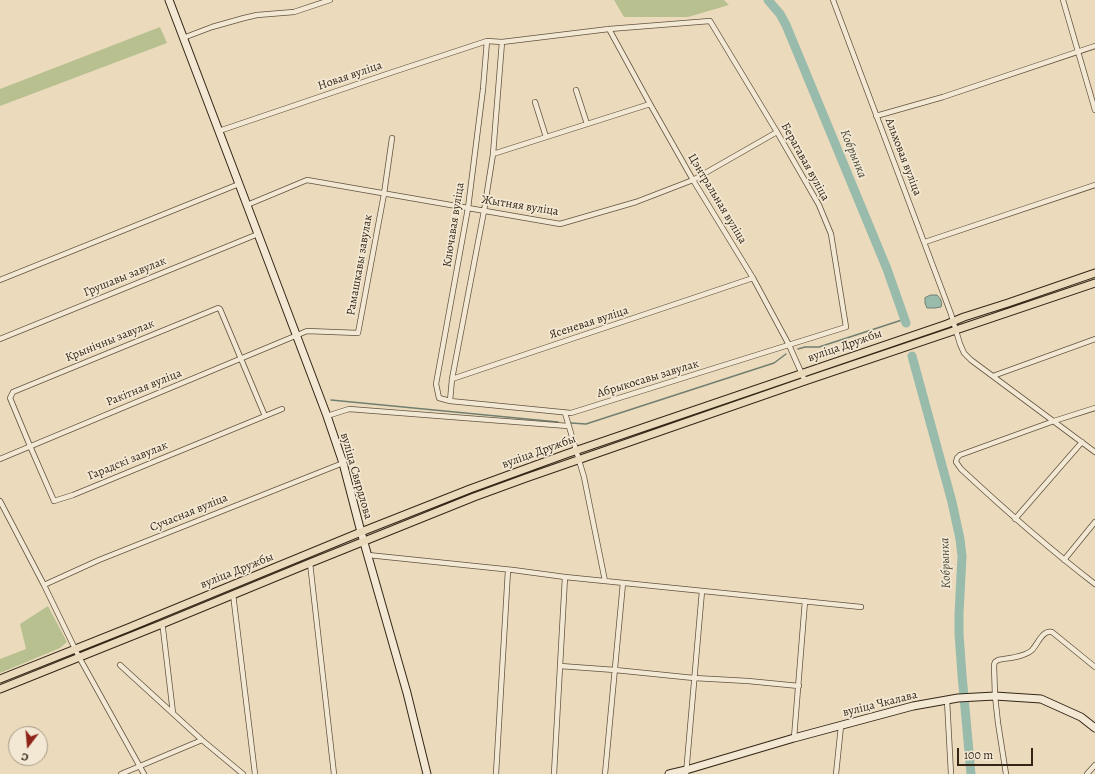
<!DOCTYPE html>
<html>
<head>
<meta charset="utf-8">
<style>
  body { margin:0 }
  #map { position:relative; width:1095px; height:774px; overflow:hidden; background:#ebdbbc; font-family:Alegreya,serif }
  canvas { display:block }
  .north { position:absolute; left:8px; top:726px; width:40px; height:40px; box-sizing:border-box; background:#f2e8d3; border:1px solid #a69a88; border-radius:50%; rotate:196deg; font-size:11px; font-weight:700; line-height:16px; text-align:center; color:#342617 }
  .north::after { content:''; display:block; margin:auto; width:14px; height:18px; background:#8f2418; clip-path:polygon(50% 0,100% 100%,50% 72%,0 100%) }
  .scale { position:absolute; left:957px; top:748px; width:76px; height:18px; box-sizing:border-box; border:2px solid #342617; border-top:0; padding-left:5px; font-size:12px; line-height:14px; white-space:nowrap; color:#342617; -webkit-text-stroke:3px #f2e8d3; paint-order:stroke }
</style>
</head>
<body>
<div id="map">
<canvas width="1095" height="774"></canvas>
<div class="north">С</div>
<div class="scale">100 m</div>
</div>
<script>
const ctx = document.querySelector('canvas').getContext('2d');
ctx.lineJoin = 'round';
function fill(path, color) { ctx.fillStyle = color; ctx.fill(path, 'evenodd'); }
function strokePath(path, color, width, dash) { ctx.strokeStyle = color; ctx.lineWidth = width; ctx.lineCap = dash ? 'butt' : 'round'; ctx.setLineDash(dash || []); ctx.stroke(path); }
function write(font, color, halo, rows, align = 'center') {
  ctx.font = font + ' Alegreya,serif'; ctx.lineWidth = 3.5; ctx.setLineDash([]); ctx.textBaseline = 'middle'; ctx.strokeStyle = halo; ctx.fillStyle = color; for (const [text, x, y, turn = 0] of rows) {
    ctx.save(); ctx.translate(x, y); ctx.rotate((+turn || 0) * Math.PI / 180); ctx.textAlign = isNaN(turn) ? turn : align; if (halo) ctx.strokeText(text, 0, 0); ctx.fillText(text, 0, 0); ctx.restore();
  }
}
const green = new Path2D(`
  M614,0H724L729,5L688,17H624Z
  M160,27L167,43L0,106V89Z
  M48,606L67,642L60,648L0,673V659L26,649L20,624Z`);
const water = new Path2D(`
  M931,295H937C940,298 943,302 941,307L935,308H927L925,303V298Z`);
const stream = new Path2D(`
  M798,349L805,347H819L905,319
  M331,400L558,422
  M571,423L586,424L774,363L786,354`);
const river = new Path2D(`
  M768,0L780,14L786,25L887,269L906,323
  M912,356L952,502L960,539L962,556L959,614V634L962,675L971,774`);
const street = new Path2D(`
  M833,0L951,314L960,344L964,353L971,360L1095,452
  M1063,0L1095,110
  M609,29L650,104L693,180L753,278L789,345L805,381
  M183,38L212,27L244,18L257,15L294,12L330,0
  M576,90L587,124
  M535,102L546,137
  M876,116L943,97L1095,46
  M219,131L387,74L487,41L502,42L609,29L710,21L777,132L819,205L831,234L846,327L571,413L450,401L439,398L436,384L468,208L483,89L487,41
  M493,154L650,104
  M247,205L307,180L560,224L636,202L693,180L777,132
  M925,242L1095,185
  M0,280L239,184
  M0,339L258,234
  M993,376L1095,339
  M452,379L484,211L493,154L502,42
  M450,401L452,379L753,278
  M1095,408L1054,421L960,455L957,458L956,462L961,469C1004,509 1048,548 1095,584
  M565,413L584,477L605,581
  M265,416L220,309L218,308L13,392L10,398L30,446L54,501L73,495L265,416L282,409
  M327,416L349,409L568,426
  M0,459L307,331L358,333L384,194L392,138
  M0,501L44,585L79,657L144,774
  M1015,519L1082,442
  M368,555L513,570L565,577L861,607
  M1064,560L1095,522
  M310,563L334,774
  M44,585L99,560L343,463
  M233,594L255,774
  M162,624L163,629L173,713
  M120,665L202,740L243,774
  M560,666L615,670L694,678L748,681L799,686
  M947,700L951,774
  M794,738L805,601
  M121,774L202,740
  M496,774L508,570
  M554,774L565,577
  M605,774L623,583
  M686,774L702,591
  M836,774L841,726
  M1006,774L998,723L995,696L994,665L995,662L998,660C1007,658 1025,657 1032,650C1038,644 1042,630 1052,632L1095,667
  M1087,774L1095,765`);
const secondary = new Path2D(`
  M169,0L239,184L327,416L343,463L361,532L407,693L427,774
  M669,774L686,770L794,738L913,706L958,698L995,696L1041,699L1081,717L1095,728`);
const primary = new Path2D(`
  M0,679L128,628L361,532L470,489L566,454L947,324L964,317L1008,303L1095,273
  M0,689L162,624L310,563L474,497L526,478L805,381L1095,283`);
const streetNames = [
  ["Новая вуліца",350,76,-19],
  ["Альховая вуліца",903,157,69],
  ["Берагавая вуліца",805,162,61],
  ["Цэнтральная вуліца",717,199,59],
  ["Жытняя вуліца",520,206,9],
  ["Ключавая вуліца",454,225,-81],
  ["Рамашкавы завулак",360,265,-80],
  ["Грушавы завулак",125,277,-22],
  ["Ясеневая вуліца",589,323,-18],
  ["Крынічны завулак",110,341,-22],
  ["вуліца Дружбы",845,346,-19],
  ["Абрыкосавы завулак",648,379,-17],
  ["Ракітная вуліца",144,388,-22],
  ["вуліца Дружбы",539,452,-20],
  ["Гарадскі завулак",128,461,-22],
  ["вуліца Свярдлова",356,476,74],
  ["Сучасная вуліца",189,513,-22],
  ["вуліца Дружбы",237,571,-22],
  ["вуліца Чкалава",880,704,-14]
];
const waterNames = [
  ["Кобрынка",853,154,68],
  ["Кобрынка",946,563,-92]
];
fill(green, '#b8c090');
fill(water, '#99bbac');
strokePath(water, '#717f70', 1);
strokePath(stream, '#717f70', 1.5);
strokePath(river, '#99bbac', 9);
strokePath(street, '#625340', 6);
strokePath(secondary, '#342617', 9);
strokePath(primary, '#342617', 9);
strokePath(street, '#f2e8d3', 4.5);
strokePath(secondary, '#f2e8d3', 7);
strokePath(primary, '#ebdbbc', 7);
write('12px', '#342617', '#f2e8d3', streetNames);
write('italic 13px', '#4d4b3c', '#f2e8d3', waterNames);
</script>
</body>
</html>
